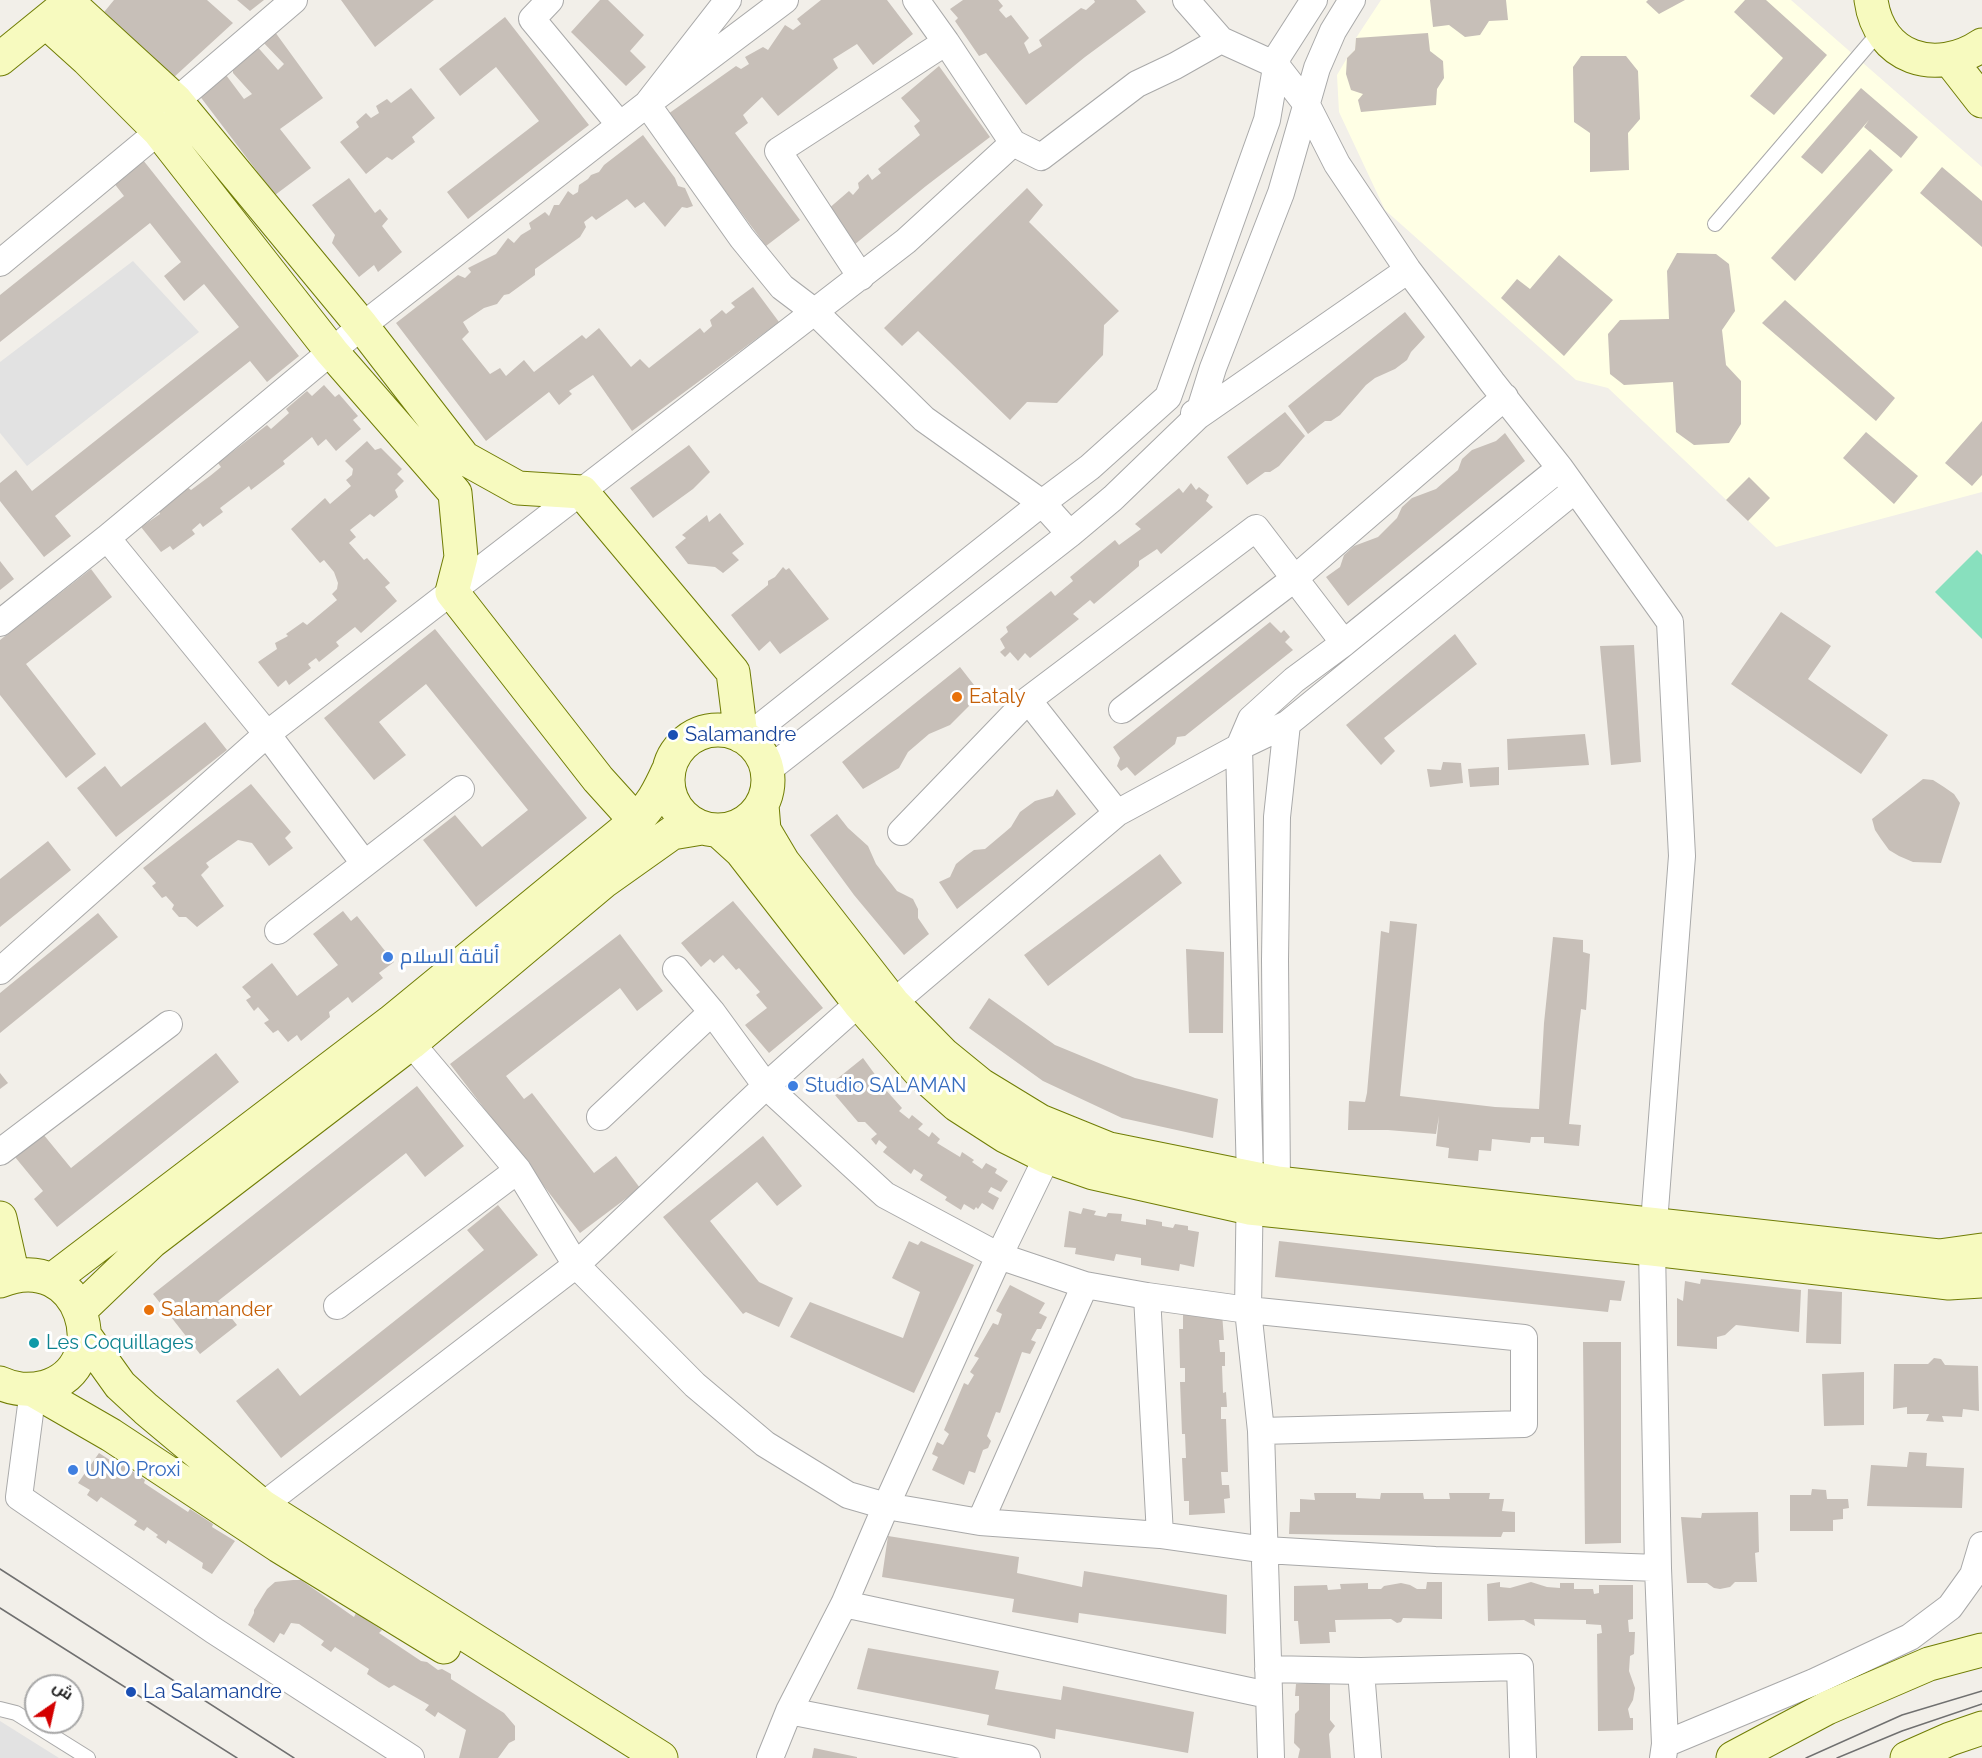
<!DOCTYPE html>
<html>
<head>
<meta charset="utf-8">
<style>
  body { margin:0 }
  #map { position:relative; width:1982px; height:1758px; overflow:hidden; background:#f2efe9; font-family:Raleway,Cairo,sans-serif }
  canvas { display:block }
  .north { position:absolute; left:24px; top:1674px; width:60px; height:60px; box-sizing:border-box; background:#fff; border:2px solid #a7a7a7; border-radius:50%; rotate:34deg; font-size:16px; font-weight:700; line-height:24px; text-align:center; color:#222 }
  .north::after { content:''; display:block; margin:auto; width:21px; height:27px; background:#d40000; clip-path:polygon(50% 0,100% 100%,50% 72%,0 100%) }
</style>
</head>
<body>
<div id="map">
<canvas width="1982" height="1758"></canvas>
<div class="north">ش</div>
</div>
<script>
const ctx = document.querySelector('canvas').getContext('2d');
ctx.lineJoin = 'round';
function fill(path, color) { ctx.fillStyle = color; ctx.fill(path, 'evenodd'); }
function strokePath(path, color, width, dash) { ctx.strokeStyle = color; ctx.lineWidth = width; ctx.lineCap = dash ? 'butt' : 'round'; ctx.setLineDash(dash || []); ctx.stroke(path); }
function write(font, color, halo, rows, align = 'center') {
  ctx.font = font + ' Raleway,Cairo,sans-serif'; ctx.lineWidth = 6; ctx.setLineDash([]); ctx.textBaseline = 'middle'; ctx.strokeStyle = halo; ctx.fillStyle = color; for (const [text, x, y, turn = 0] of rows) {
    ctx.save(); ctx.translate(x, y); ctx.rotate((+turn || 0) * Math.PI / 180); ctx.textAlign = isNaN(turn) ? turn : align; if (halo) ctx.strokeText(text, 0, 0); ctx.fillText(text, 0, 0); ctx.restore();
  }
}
const education = new Path2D(`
  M1381,0H1791L1982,167V492L1776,547L1608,388L1576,380L1385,210L1339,112L1337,75L1347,58L1355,50L1356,38Z`);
const pitch = new Path2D(`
  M1977,550L1982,555V639L1935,592Z`);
const parking = new Path2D(`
  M133,261L199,332L27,466L0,433V362Z
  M0,1721L59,1758H0Z`);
const building = new Path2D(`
  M114,0H207L233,23L173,78L100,17Z
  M237,0H264L250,11Z
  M341,0H434L375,47Z
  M600,0H608L644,35L630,51L646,67L626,86L571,32Z
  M821,0H887L913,34L873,65L857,44L833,59L838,68L778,116L762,97L743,115L748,123L735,133L800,220L766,246L668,114L736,66L741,69L749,64L745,57L763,47L768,50L785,25L793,30L801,24L797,19Z
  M963,0H998L1003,6L999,10L1006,18L1011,15L1029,38L1024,43L1029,54L1042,46L1039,40L1081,8L1086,10L1095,2L1094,0H1136L1146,12L1085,57L1026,105L986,53L979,56L955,21L958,18L950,9Z
  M1430,0H1506L1508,20L1489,21L1480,35L1465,37L1449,25L1433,27Z
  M1648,0H1685L1659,14L1646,2Z
  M1745,0H1766L1827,55L1774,115L1750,96L1783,58L1734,12Z
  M505,17L589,125L468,219L447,192L539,121L496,67L460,96L439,69Z
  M275,32L323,98L280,129L311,168L275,195L199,95L226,75L244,99L252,94L233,73V61L254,43L278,70L284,64L261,40Z
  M1428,33L1430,51L1443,61L1444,78L1437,89L1436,105L1361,112L1358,100L1363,94L1351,90L1346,74L1347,58L1355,50L1356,38Z
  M1581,56H1626L1638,71L1640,119L1628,133L1629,170L1590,172V133L1574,122L1573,67Z
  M939,66L990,137L926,186L854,245L827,210L849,191L853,195L859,188L858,183L868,174L872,180L881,173L878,169L920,135L914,126L920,121L901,98Z
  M411,88L435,118L412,137L415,142L392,160L387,157L366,174L340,142L359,127L356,122L366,113L371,118L379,113L376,106L387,99L391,103Z
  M1861,88L1918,137L1901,158L1864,127L1869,120L1822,174L1801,157Z
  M643,135L675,178L678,186L685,188L693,206L687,208L682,207L665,227L644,202L635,208L627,199L596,220L592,216L584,222L586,227L580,237L535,269V275L509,294L504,295L497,304L484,308L463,322L469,332L462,339L490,374L500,368L506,376L524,360L534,372L582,335L586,339L599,328L631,367L640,359L649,368L700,328L704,333L712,326L710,320L722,310L726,314L735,307L731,303L753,287L779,322L632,431L593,375L569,391L572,394L559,405L549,392L486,441L396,323L458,275L465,278L471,272L468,268L496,254L508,238L514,243L521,235L531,229L529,223L545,212L549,216L554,205H559L568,191L573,195L578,192L579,185L588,179L591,175L599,172L604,165Z
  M1870,149L1893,170L1795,281L1771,258Z
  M139,155L299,356L267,382L250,361L55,516L71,536L44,557L0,501V483L16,470L32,491L239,327L204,284L184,301L164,276L181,262L150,223L0,342V295L124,196L110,178Z
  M1942,167L1982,201V247L1920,193Z
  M349,178L375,213L380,209L388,219L382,226L402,252L378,272L374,265L359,277L332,243L335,235L312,205Z
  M1027,188L1043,205L1029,222L1119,311L1104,325L1103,355L1057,403L1027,402L1010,420L918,331L902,346L884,328Z
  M1677,253L1716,254L1729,264L1735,311L1722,330L1726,365L1741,381V424L1729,443L1694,445L1676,432L1673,382L1624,385L1610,374L1608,334L1620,320L1669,319L1667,271Z
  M1559,255L1613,300L1564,356L1501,298L1517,279L1530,289Z
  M1785,300L1895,398L1876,421L1762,323Z
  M1405,312L1425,337L1411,352L1407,360L1395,369L1375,378L1366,385L1340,415L1331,421H1325L1308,434L1288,406Z
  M324,385L335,397L339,394L358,416L353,420L361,429L336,451L326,439L318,446L312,437L283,461L285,464L251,490L249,486L220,508L223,512L203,527L200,523L192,530L195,534L173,550L170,546L161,552L141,527L160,514L159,509L172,501L170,499L187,487L191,490L210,476L221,467L218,463L267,425L271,429L289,413L286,409L307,391L312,396Z
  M1285,412L1305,436L1279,466L1270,472H1265L1247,485L1227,457Z
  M1982,421V475L1972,486L1945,463Z
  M1866,432L1918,476L1894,504L1843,458Z
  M1505,433L1525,461L1348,606L1326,577L1340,567L1344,555L1354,546L1378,537L1397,518L1402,507L1412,498L1436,489L1458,470L1462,459L1472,450L1496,441Z
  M367,441L375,450L381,448L402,469L397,474L404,481L395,490L398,497L374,517L370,514L350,530L356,537L349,543L364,560L367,558L390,583L385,587L397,601L361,633L355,627L336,642L339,646L319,662L316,658L308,664L311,668L289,685L286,680L278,687L258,662L277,649L275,643L288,636L286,634L303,622L307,625L337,600L332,594L337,589L338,583L334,572L324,560L320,563L291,529L325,498L330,504L351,486L346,480L352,475L353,469L345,461Z
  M689,445L710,472L693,489L653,518L630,488Z
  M1749,477L1770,498L1748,521L1726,500Z
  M1191,483L1196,490L1199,487L1209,495L1206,501L1213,507L1161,554L1157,549L1139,561V566L1094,604L1090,600L1073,614L1079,619L1030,658L1025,653L1018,661L1010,652L1005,657L1000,652L1005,648L1000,639L1008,632L1006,627L1051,591L1055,596L1073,581L1070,577L1115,540L1119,545L1141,529L1135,524L1179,488L1183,493Z
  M720,513L744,544L732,553L739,560L723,573L715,567L688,564L675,547L686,538L682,535L707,515L709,522Z
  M0,561L14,579L0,590Z
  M783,567L786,570L789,568L829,619L780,654L770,641L759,651L731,615L768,585V581L775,577Z
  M91,569L112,597L26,664L96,754L66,778L0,695V640Z
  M1781,612L1831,646L1808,679L1888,735L1861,774L1731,684Z
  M1270,622L1281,633L1284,630L1290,637L1285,642L1293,650L1185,736L1177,737L1175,744L1135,776L1127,767L1121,771L1117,766L1120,758L1113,747Z
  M435,629L587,818L476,907L423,840L455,815L482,847L528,810L426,684L379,722L406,755L374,780L324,718Z
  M1455,634L1477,664L1384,738L1395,751L1381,765L1346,725Z
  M1634,645L1641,762L1611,765L1600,646Z
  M960,667L981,694L971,700L970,705L950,725L929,734L908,752L899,768L863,789L842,762Z
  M205,722L227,750L116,837L77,788L105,766L121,787Z
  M1585,734L1589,765L1508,770L1507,739Z
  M1443,762L1461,763L1463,783L1430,787L1427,769L1441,770Z
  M1499,767V785L1470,787L1468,769Z
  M1923,779L1933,780L1944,787L1954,794L1960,803L1941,863L1913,862L1899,856L1889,850L1881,839L1875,830L1872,819Z
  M251,784L291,832L285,838L293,848L269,866L252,843L238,840L206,863L209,867L201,875L224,906L197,927L186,917H179L172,909L174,905L166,896L162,898L152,886L156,883L143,868Z
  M1057,789L1076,814L957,909L939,882L950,877L956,864L967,855L974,850L985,849L1004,833L1011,827L1020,812L1035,801L1053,796Z
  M837,814L848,828L868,846L876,864L897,891L913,899L918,909V918L929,934L904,955L854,895L810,835Z
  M48,841L71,870L0,927V879Z
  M1160,854L1182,883L1048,986L1024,955Z
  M733,901L823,1008L769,1053L745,1025L767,1008L756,995L760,992L739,968L736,970L723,955L714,963L710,959L701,967L681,943Z
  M343,911L351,921L357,916L394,962L379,973L383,978L352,1003L348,997L329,1012L330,1017L301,1041L297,1035L288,1042L278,1030L273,1033L264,1023L269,1020L258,1007L254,1011L246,1000L251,997L242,987L272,963L297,996L338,965L313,934Z
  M98,913L118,937L0,1033V993Z
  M1390,921L1417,924L1400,1096L1495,1107L1539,1109L1544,1023L1553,937L1583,940V952L1590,954L1586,1010L1581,1009L1579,1026L1569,1124L1581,1125L1579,1146L1544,1143V1137H1531L1530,1143L1492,1139L1491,1151L1479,1150L1478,1161L1448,1158L1449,1148L1436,1146L1439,1116L1436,1134L1388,1130H1348L1349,1101L1365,1102L1367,1093L1381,931L1389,933Z
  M620,934L663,991L637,1011L620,988L506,1076L524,1099L532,1093L594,1173L616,1156L640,1188L580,1233L450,1064Z
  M1186,949L1224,952L1223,1033H1189Z
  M989,998L1055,1045L1135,1078L1218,1099L1213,1138L1122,1118L1043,1081L969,1028Z
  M216,1053L239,1082L57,1227L34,1199L43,1191L15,1157L43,1134L71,1168Z
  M863,1058L879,1080L875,1084L881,1091L885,1089L902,1108L899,1111L909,1119L912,1115L923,1124L918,1129L929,1137L932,1132L940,1139L937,1143L960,1157L962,1152L974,1160L972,1162L982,1169L986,1163L997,1169L995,1173L1008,1181L1001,1192L991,1187L988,1192L999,1198L993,1210L982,1203L978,1209L976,1207L974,1210L964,1204L961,1210L945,1200L947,1197L920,1180L923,1175L914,1169L911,1174L883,1152L887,1147L879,1140L876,1145L871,1139L877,1134L865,1122H858L835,1095L839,1091L832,1083Z
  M0,1073L8,1083L0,1089Z
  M417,1086L464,1146L425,1177L406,1153L218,1301L237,1325L200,1354L153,1294Z
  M763,1136L802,1186L777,1206L757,1182L710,1221L759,1282L793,1298L779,1327L746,1312L743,1314L663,1217Z
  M498,1205L538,1255L281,1458L236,1401L278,1368L300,1396L484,1250L467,1230Z
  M1083,1208L1096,1211L1094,1215L1106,1217L1108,1213L1122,1214L1121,1221L1146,1225V1219L1162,1222V1226L1173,1228L1175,1224L1188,1226V1230L1199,1232L1194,1267L1180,1264L1179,1271L1141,1265V1258L1116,1254L1114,1261L1075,1254L1076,1248L1064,1247L1069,1211L1081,1214Z
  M909,1241L918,1245L921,1241L974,1265L914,1393L790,1337L810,1302L903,1338L920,1292L892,1278Z
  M1279,1241L1625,1281L1621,1301L1610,1300L1608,1312L1275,1277Z
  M1701,1279L1801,1290L1799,1332L1736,1325L1725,1335L1717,1337V1349L1677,1346V1298L1683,1301L1685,1281L1700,1284Z
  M1010,1285L1045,1303L1039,1313L1047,1317L1041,1329H1037L1031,1340L1036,1342L1030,1354L1022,1352L1000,1413L996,1412L991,1425L987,1436L991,1441L988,1448L983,1450L975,1473L969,1471L964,1485L932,1470L938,1457L932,1454L937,1442L943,1445L949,1434L944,1430L964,1383L968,1385L974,1375L970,1372L979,1358L974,1356L993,1323L998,1325L1002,1314L996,1311Z
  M1808,1289L1842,1292L1841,1344L1806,1343Z
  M1222,1313L1224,1340H1219L1220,1352H1225V1366H1222L1223,1393L1226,1392L1227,1407H1221V1419H1226L1228,1472H1221L1222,1485H1229L1230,1498L1224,1499L1225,1513L1189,1515V1501H1184L1182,1458H1186L1185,1434H1182L1180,1382H1185V1368H1180L1179,1329H1183V1314Z
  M1583,1342H1621V1543L1585,1544Z
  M1934,1358L1941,1359L1945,1365L1978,1366L1979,1411L1963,1409L1962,1417L1942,1416L1944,1422L1926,1421L1929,1414H1907V1407L1893,1409L1894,1364H1928Z
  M1864,1372V1425L1824,1426L1822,1374Z
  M1909,1452L1927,1453L1926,1466L1964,1468L1962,1508L1867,1506L1871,1465L1907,1467Z
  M99,1453L119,1466L121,1463L145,1480L144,1483L188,1512L190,1509L213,1524L212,1527L235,1541L212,1574L202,1568L203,1563L168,1540L166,1544L156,1537L158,1535L147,1527L144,1531L134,1525L137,1521L101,1497L97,1502L87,1495L90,1490L78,1483Z
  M1812,1489L1826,1490L1827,1499H1848L1849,1508L1843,1509V1519L1833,1520V1531H1790V1495H1811Z
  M1314,1493H1356V1498L1380,1499L1381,1493H1423L1424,1499H1450L1449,1493H1490L1489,1499H1504L1502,1511L1515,1512V1532H1503L1501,1537L1289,1534L1290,1512H1300V1499L1315,1500Z
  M1758,1512L1759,1552L1755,1553L1757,1582H1735L1730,1587L1720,1589L1714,1588L1707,1583H1687L1681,1517L1701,1518L1702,1513Z
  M888,1536L1019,1557L1017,1573L1082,1587L1084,1571L1227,1595L1226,1634L1079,1613L1078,1623L1012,1612L1014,1599L882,1577Z
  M293,1580H301L354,1617L356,1613L382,1630L379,1633L421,1661L427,1662L438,1670L442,1669L451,1674V1679L504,1713L515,1726V1740L509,1743L498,1758H459L466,1730L438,1712L435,1717L425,1710L429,1705L394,1685L389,1688L379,1682L367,1674L369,1669L335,1647L331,1652L321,1645L324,1641L299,1624L291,1623L284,1635L280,1633L274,1643L248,1625L254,1613V1610L267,1589L275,1582Z
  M1427,1582H1442V1619L1403,1618L1401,1622L1397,1623L1391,1619L1335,1620L1336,1632H1329L1330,1643L1300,1644L1298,1621H1294V1586L1327,1585L1328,1590L1341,1589L1340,1584L1368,1583V1589H1381L1384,1586L1401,1583L1410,1585L1417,1589H1426Z
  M1500,1582V1587L1510,1588L1531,1582L1547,1587L1560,1588V1583H1574V1589H1593L1594,1594L1599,1593V1585H1633V1619L1628,1620L1629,1632H1635L1634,1654L1630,1656L1629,1671L1635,1688L1633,1700L1628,1709L1630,1718H1633V1730L1598,1731L1597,1634L1602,1633L1601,1625L1586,1624V1620L1534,1619L1535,1626L1524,1620L1488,1621L1487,1584Z
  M868,1648L999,1671L995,1689L1061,1700L1063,1686L1194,1712L1188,1753L1056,1729L1055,1739L987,1725L989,1715L857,1689Z
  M1330,1682V1720L1335,1726L1329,1734L1331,1758H1298L1300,1749L1294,1743L1295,1714L1299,1710V1696H1295L1296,1684Z
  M814,1748L857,1757V1758H812Z`);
const lane = new Path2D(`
  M1715,224L1881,30
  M0,1709L16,1713L88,1758`);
const street = new Path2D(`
  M550,0L532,19L620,125
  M728,0L647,104L742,238L782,287L815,312L924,419L1042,503L1070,534
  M916,0L946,42L1013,143
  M1186,0L1221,40L1276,65L1307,105L1337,164L1408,270L1492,382L1560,468L1670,622L1682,856L1652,1249L1658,1568L1665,1744L1663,1758
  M0,263L159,131L176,101L294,0
  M861,277L778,151L946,42
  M1194,413L1198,416L1213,368L1281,193L1317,68L1333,31L1352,0
  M107,538L267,734L364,863
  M0,623L107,538L362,326L647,104L785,0
  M1028,700L1117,813
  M1122,710L1294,579L1505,397
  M746,738L1042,503L1090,467L1168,397L1267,120L1278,56L1314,0
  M768,770L1070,534L1113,498L1198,416L1408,270
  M901,832L1028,700L1256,528L1344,643
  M278,931L461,789
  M676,969L712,1012L766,1086L885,1195L999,1256L1085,1285L1147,1296L1248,1310L1524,1338V1424L1261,1431
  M0,971L267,734L906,241L1013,143L1041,157L1137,84L1175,66L1221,40
  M893,1003L1117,813L1239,747L1287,724L1575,490
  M411,1043L518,1170L576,1265L695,1385L765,1444L848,1495L886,1506L980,1522L1160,1535L1266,1550L1435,1560L1658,1568
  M600,1117L712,1012
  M0,1152L169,1024
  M1277,1183L1275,960L1277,817L1287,724
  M1147,1296L1160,1535
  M337,1306L518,1170
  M33,1390L19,1497L213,1630L411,1758
  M262,1506L576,1265L766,1086L859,1003
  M980,1522L1085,1285
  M844,1604L1268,1695
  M1268,1669L1361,1671L1520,1667L1523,1758
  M1361,1671L1368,1758
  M789,1711L1027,1758
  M1665,1744L1814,1682L1910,1637L1950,1607L1973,1575L1982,1545
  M770,1758L789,1711L844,1604L886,1506L999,1256L1047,1157
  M1271,1758L1261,1431L1248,1310L1250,1179L1239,747L1251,719L1294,680L1344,643L1560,468`);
const secondary = new Path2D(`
  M1871,0C1879,59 1936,76 1982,45
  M69,3L176,101L362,326L464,458L518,488L582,492L733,672L741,736
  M46,22L87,59L159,131L332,352L455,493L461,557L452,592L598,779L636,821
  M0,59L64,7
  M1950,60L1982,101
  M668 780a50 50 0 1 1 100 0a50 50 0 1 1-100 0Z
  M762,805L764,830L783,862L893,1003L943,1054L981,1085L1040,1121L1109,1149L1277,1183L1939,1256L1982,1250
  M719,831L741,851L859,1003L919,1071L957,1105L1005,1136L1047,1157L1093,1173L1249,1208L1652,1249L1949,1283L1982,1281
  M0,1218L13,1276
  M52,1280L391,1022L636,821C651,806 659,791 668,771
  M0,1281C82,1247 117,1366 45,1387C28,1391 15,1390 0,1383
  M80,1310L151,1242L411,1043L603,882L672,833L702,828
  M85,1336L120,1385L146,1409L262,1506L661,1758
  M33,1390L111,1435L279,1546L444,1647
  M1733,1758L1827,1708L1929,1664L1982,1650
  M1907,1758L1950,1739L1982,1728`);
const tram = new Path2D(`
  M0,1569L294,1758
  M0,1608L237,1758
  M1806,1758L1902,1715L1982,1691
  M1837,1758L1902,1731L1982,1704`);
const markers = [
  [957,697,6,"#e8710a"],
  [673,735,6,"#1a4fb4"],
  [388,957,6,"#3f7fe0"],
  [793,1086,6,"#3f7fe0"],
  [149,1310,6,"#e8710a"],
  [34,1343,6,"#0f9aa8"],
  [73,1470,6,"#3f7fe0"],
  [131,1692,6,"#1a4fb4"]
];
const foodNames = [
  ["Eataly",969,697],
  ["Salamander",161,1310]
];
const transitNames = [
  ["Salamandre",685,735],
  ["La Salamandre",143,1692]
];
const shopNames = [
  ["أناقة السلام",400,957],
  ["Studio SALAMAN",805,1086],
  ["UNO Proxi",85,1470]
];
const cultureNames = [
  ["Les Coquillages",46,1343]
];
fill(education, '#ffffe5');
fill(pitch, '#88e0be');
fill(parking, '#e2e2e2');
fill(building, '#c7bfb8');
strokePath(lane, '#a9a9a9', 16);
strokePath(street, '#a9a9a9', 28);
strokePath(secondary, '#707d05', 35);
strokePath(lane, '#fff', 14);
strokePath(street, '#fff', 26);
strokePath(secondary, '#f7fabf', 33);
strokePath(tram, '#707070', 1.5);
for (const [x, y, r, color] of markers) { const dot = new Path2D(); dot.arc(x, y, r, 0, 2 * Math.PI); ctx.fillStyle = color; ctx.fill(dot); strokePath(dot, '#fff', 2); }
write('20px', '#c56008', '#fff', foodNames, 'left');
write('20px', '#164399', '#fff', transitNames, 'left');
write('20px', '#366cbe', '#fff', shopNames, 'left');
write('20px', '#0d838f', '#fff', cultureNames, 'left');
</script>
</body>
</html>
